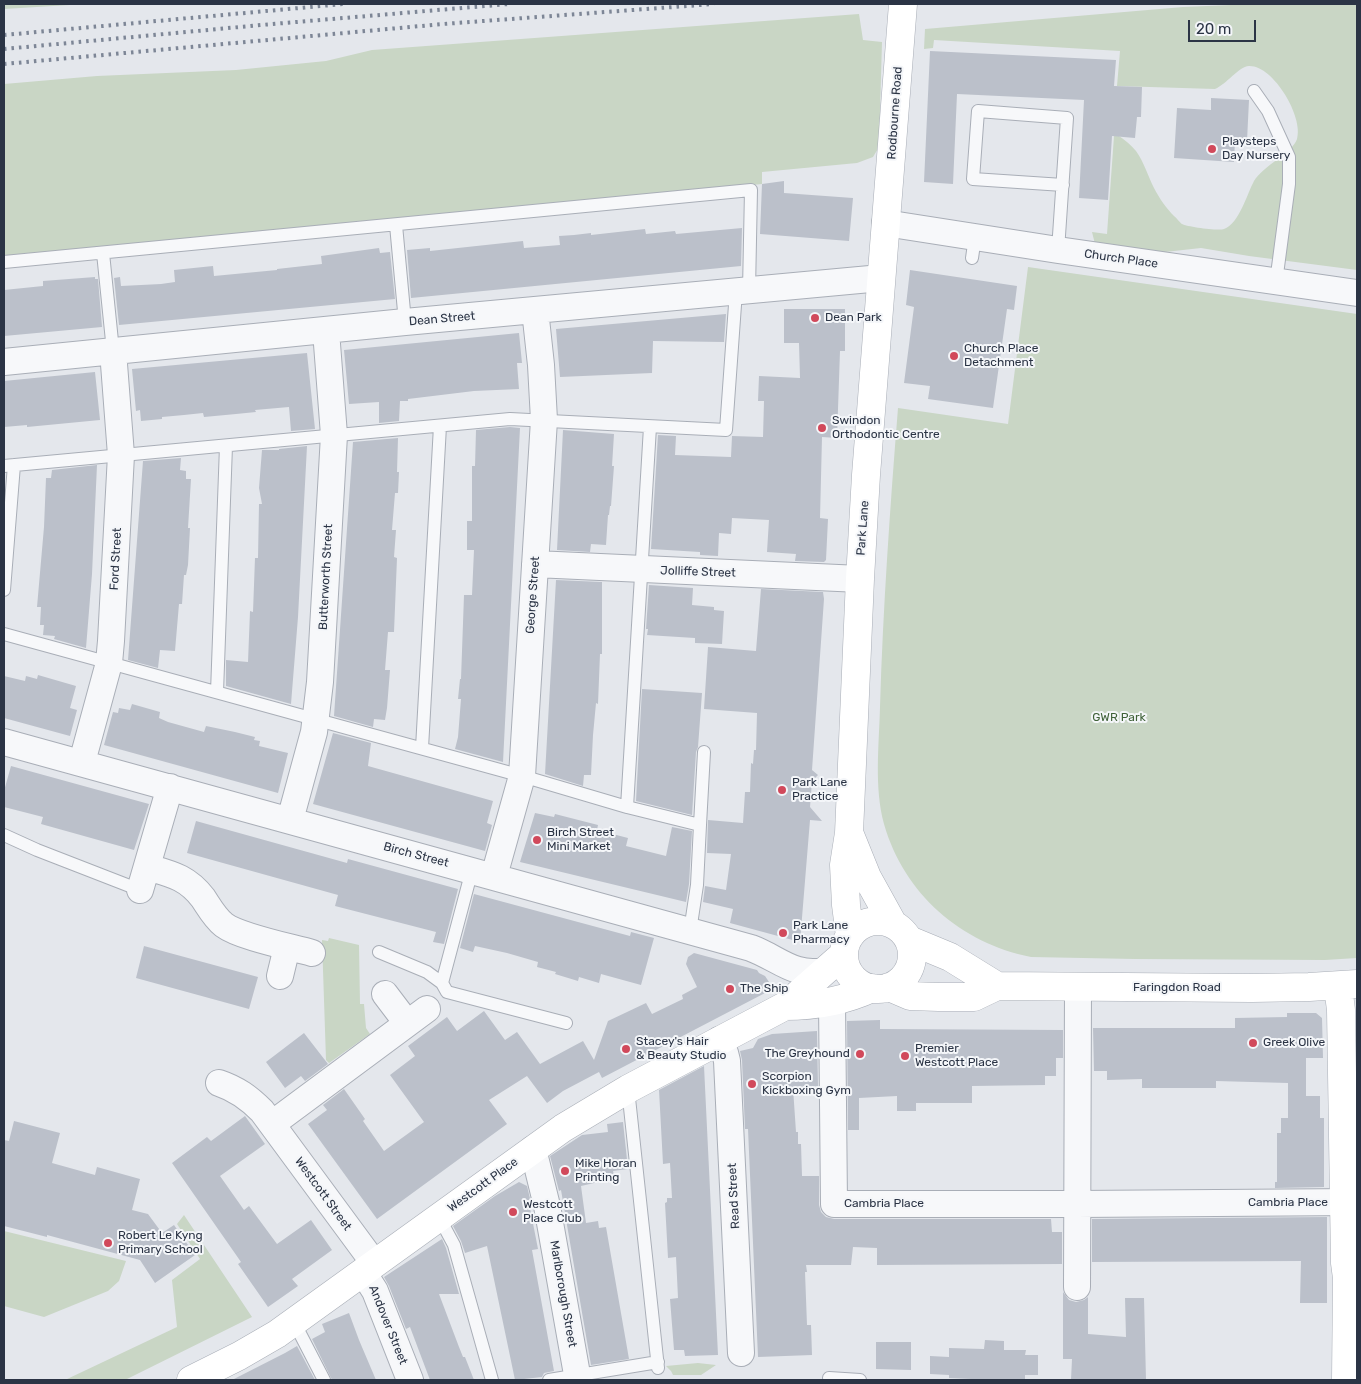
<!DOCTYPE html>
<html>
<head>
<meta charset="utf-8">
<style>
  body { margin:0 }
  #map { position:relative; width:1361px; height:1384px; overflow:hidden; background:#e4e7ec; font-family:Rubik,sans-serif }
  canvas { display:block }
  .frame { position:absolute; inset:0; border:5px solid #2b3445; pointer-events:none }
  .scale { position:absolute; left:1188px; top:20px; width:68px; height:22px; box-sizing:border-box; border:2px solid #2b3445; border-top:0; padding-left:6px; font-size:15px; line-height:18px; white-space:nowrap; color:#2b3445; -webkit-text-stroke:4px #f4f6f9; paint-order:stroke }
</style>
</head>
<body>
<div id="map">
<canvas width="1361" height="1384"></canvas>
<div class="frame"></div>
<div class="scale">20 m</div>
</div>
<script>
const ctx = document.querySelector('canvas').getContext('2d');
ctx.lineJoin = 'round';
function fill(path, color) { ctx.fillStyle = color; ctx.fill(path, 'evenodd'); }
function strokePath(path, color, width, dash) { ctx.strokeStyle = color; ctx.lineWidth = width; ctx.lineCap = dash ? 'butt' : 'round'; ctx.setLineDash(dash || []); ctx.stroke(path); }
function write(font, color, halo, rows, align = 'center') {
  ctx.font = font + ' Rubik,sans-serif'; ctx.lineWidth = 4; ctx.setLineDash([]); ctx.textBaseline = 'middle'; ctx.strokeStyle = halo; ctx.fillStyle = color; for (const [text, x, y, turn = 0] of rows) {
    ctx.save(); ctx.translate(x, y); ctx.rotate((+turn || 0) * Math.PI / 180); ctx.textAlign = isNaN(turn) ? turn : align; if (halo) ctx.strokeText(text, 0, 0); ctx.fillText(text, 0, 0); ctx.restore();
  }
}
const green = new Path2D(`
  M4,4H86L4,9Z
  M1255,4H1357V270L1249,256L1201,248L1147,254L1095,244L1092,232L1107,234L1114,136H1119C1125,140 1131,145 1136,151C1144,162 1148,176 1154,188C1159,198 1167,209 1174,216C1177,218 1180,223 1182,224C1188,227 1218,231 1224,229C1239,224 1247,194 1254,181C1263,166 1293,152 1297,139C1304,117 1273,65 1249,66C1238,67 1227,84 1215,89L1117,86L1120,51L934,40L933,48L924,49L925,29L1183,7Z
  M859,14L863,40L882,42L879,147L873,157L857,163L762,172V184L439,217L4,257V84L97,76L236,70L326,61L372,50Z
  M1028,267L1357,314V958L1325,960L1135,959L1031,957C961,943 904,894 884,824C874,787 879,746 880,707C883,608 890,508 898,408L1008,424Z
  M329,938L359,945L360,1004H364L366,1028L370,1034L329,1063L326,1060L322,940L328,941Z
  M184,1215L252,1317L125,1380H65L177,1327L172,1280L200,1259L177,1224Z
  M4,1231L126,1261L119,1281L108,1291L44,1317L4,1306Z
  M698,1363L716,1365L701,1375H673L671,1371L666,1366Z`);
const building = new Path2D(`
  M930,51L1116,60L1114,86L1142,87L1141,117H1137L1135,138L1112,136L1108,200L1079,198L1084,100L957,94L953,184L924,182Z
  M1211,98L1249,100L1247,141L1235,140L1234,162L1174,158L1177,108L1211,110Z
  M784,181V193L853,198L849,241L760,234L762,184Z
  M742,228L741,266L411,298L407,250L430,248V251L523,241L524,248L560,245L559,236L574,235L591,233V235L645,229L646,234L675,231L676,234Z
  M379,248L380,253L390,252L395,299L119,325L114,278L120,277L121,286L161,284L175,282L174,270L213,266L214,276L277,270V269L322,264L321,256Z
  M910,270L1017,286L1014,310L1007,309L993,408L928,399L930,386L904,383L914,307L906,305Z
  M95,277V279H98L102,327L4,336V290L43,286V281Z
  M784,309H845V351H840L837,438L822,437L820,518L828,519L826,560L824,562L795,561L796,554L767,552L769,520L732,518L731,534L719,533L718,556L700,555V552L651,549L658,435L676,436L675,455L731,457L732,436L763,437L764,401H758L759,376L800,378L799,343H784Z
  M726,314L724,342L653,341L652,373L560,377L556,329Z
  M519,333L522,363H517L519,389L474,391L408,399V401H400L399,421L379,423V402L349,404L344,350Z
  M307,353L315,429L291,431L289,407L255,410L256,412L236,414L204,417L203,413L184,415L162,417V419L141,421L140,410L136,411L132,369Z
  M95,372L100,420L27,427V425L4,427V381Z
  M510,427L520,428L503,762L455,749L458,737L461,699H458L460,679H461L464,595H472L474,550H467V521H472V466H475L476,430Z
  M563,430L614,434L612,466H614L611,506H610L609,515H608L606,545L591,544L590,552L557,550Z
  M398,438L397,472H399L398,493H395L392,530H396L394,557L397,558L394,632H388L385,670H390L387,708L385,720L374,719L373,727L334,716L353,442Z
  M307,446L298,617L291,704L226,686V660L248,662L250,611L253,612L255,558H258L259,504H262L259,488L262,450H279V449Z
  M181,458L180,470L186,471V479H191L188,528H190L188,565L186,575H184L182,604H179L175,651L160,650L158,668L128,660L143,461Z
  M97,465L92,574L86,648L54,639L55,636L43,635L44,625H40L41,607H37L44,527L46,478H51L52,470Z
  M556,580L602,582V654H600L598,704L596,703L593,735L591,775H584L583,786L545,774Z
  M649,585L693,588L692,605L714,607V610L724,611L722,644L695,643V638L647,635L648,629H646Z
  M761,589L823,592L824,599L812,770L818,775L812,781L810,807L822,821L810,820L800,942L730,923L733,909L703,902L705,886L726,890L731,854L707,853L708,820L743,823L745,792H750L751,763L753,764L754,750H756L757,713L704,709L708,647L756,651Z
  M38,675L76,686L70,708L77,710L70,736L4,718V676L25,681L26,676L37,679Z
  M642,689L702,693L698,747L696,752L692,815L636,801Z
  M132,704L160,712L159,718L168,722L204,732L206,726L235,732L255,737L254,740L260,741L259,746L288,753L278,793L104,745L113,712L118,713L119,708L130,710Z
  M333,733L371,743L368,766L493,801L487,823L492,825L485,851L313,804Z
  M11,766L149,804L134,850L41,824L43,817L4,807V791Z
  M535,813L554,817L555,814L598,825L597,830L628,838L626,846L666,856L672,827L692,831L689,884L686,902L520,862Z
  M196,821L347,863L348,859L458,889L444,944L433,942L436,932L335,906L338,895L187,853Z
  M474,894L630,936L631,932L654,938L641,985L601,974L599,983L579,977L578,981L555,974L556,972L537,967L538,962L507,953L475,946L473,952L460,948Z
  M144,946L258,977L249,1009L136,978Z
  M694,953L757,970L759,973L765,976L769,982L765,993L602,1078L599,1072L563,1091L547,1103L527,1076L489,1100L507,1124L377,1219L308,1124L327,1110L323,1105L344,1089L365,1119L363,1121L384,1151L424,1122L390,1075L415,1056L408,1046L447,1017L457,1031L484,1011L505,1040L517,1032L540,1064L583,1041L594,1060L608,1021L646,1003L652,1014L683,999L682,995L697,987L686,964L688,957Z
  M1287,1013H1316L1322,1018L1323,1058H1306V1096H1320V1118H1324V1187L1275,1188V1182H1277V1133H1281V1118H1288V1083L1216,1081V1088H1142V1079L1107,1080V1071H1094L1093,1028H1235V1018L1287,1017Z
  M880,1020V1029L1063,1030V1058H1056V1076H1045V1085L972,1086V1103H916V1111H897V1096L859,1098V1130H848L847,1021Z
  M817,1031L818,1086L793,1088L796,1132H798V1144H801L802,1176H819V1205L821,1212L826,1217L834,1219H1051L1052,1232H1062V1264L877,1265V1248L853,1247L851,1265H806L807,1272H805L807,1325H811L812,1355L758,1357L748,1129H745L742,1060L740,1051L753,1048L758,1039L772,1034Z
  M304,1033L328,1064L305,1081L301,1076L285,1088L266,1062Z
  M704,1066L718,1355L685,1356L684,1350H674L670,1299L678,1298L677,1277L676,1257L668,1258L665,1203L667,1202V1198H672L670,1163L663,1164L659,1090Z
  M245,1116L265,1144L220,1176L244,1210L249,1206L277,1244L311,1220L332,1250L292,1279L298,1286L268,1307L238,1264L241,1262L172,1163L207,1137L211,1141Z
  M14,1121L60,1133L52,1163L95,1175L97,1167L140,1179L132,1210L148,1214L162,1233L174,1225L195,1255L155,1283L140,1260L47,1235V1237L4,1226V1140L9,1141Z
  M623,1122L628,1169L613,1171L614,1175L606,1176L607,1180L581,1186L586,1223L598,1221L599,1228L606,1227L629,1359L591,1365L561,1190L559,1191L550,1156L582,1135L608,1132L607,1124Z
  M519,1182L527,1186L532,1207L530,1208L538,1249L532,1250L554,1371L544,1373L542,1377L515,1380L487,1246L465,1253L461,1241L453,1226L495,1196Z
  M1327,1217V1303H1300L1301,1261L1092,1262V1219Z
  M442,1239L446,1248L459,1294H439L459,1347L463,1357H465L474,1380H430L410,1327L406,1329L389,1286L384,1277Z
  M1063,1292L1069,1300L1076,1302L1084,1300L1088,1297V1334L1126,1337L1125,1298H1144L1146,1380H1071L1072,1359H1063Z
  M349,1313L359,1340L376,1380H332L312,1339L325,1332L322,1324Z
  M985,1340L1004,1341V1350H1026L1025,1355H1038V1375H1025V1380H993L949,1378V1375L930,1374V1356L949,1357V1348L984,1349Z
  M876,1342H911V1370L876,1369Z
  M297,1346L315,1380H232L285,1353Z`);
const lane = new Path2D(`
  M1254,91L1268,111L1289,157V184L1276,282
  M396,225L405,322
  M1058,250L1067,118L978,111L973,179L1063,185
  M103,253L113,351
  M972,258L975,237
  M4,262L751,190L749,290
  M650,427L627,807L700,825L697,885L690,931
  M4,466L510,419L726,430L736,291
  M4,590L14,465
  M4,634L522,776L627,807
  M217,692L226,446
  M422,748L440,426
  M700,825L704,752
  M4,835L37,850L140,890
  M472,870L442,983L447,992L566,1023
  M379,952L427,972L442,983
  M628,1089L658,1368
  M439,1217L454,1245L492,1380
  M294,1322L324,1380
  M829,1378L860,1380
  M549,1380L658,1362`);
const street = new Path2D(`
  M885,223L1058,250L1357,293
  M4,362L405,322L881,278
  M535,564L860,579
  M4,742L751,948C778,958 794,977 824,971
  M82,762L109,663L111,641L121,455L113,351
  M290,820L314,732L320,682L334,435L326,331
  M147,867C171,874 187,877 203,898C209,907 215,918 224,925C240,937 291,947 312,953
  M494,876L522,776L544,420L541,365L535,310
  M140,890L170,787
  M280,976L287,947
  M385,994L407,1023
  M832,1002L834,1204H1076L1357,1202
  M719,1040L725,1053L727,1061L741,1353
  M219,1083C237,1089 249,1098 262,1111L374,1263
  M272,1124L427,1009
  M533,1149L547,1206L578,1380
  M363,1272L375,1291L410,1380
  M1077,1287L1078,988`);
const secondary = new Path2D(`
  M850,835L867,877L893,924
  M844 955a34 34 0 1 1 68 0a34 34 0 1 1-68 0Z
  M850,936L846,905L844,865L849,833L860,579L866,475L903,4
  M909,940L950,957L997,986
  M1338,986L1341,1010L1345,1263L1347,1278L1346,1380
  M889,987L910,996L939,997H974L997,986L1252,988L1309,987L1357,984
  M785,1006C816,1006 844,1001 872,988
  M191,1380L239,1356L277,1334L563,1128L628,1089L785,1006L844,954`);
const rail = new Path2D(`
  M4,35L343,4
  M4,49L261,25L509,4
  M4,64L443,24L714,4`);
const markers = [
  [1212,149,5,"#d1495b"],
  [815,318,5,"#d1495b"],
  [954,356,5,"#d1495b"],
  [822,428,5,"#d1495b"],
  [782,790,5,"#d1495b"],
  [537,840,5,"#d1495b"],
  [783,933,5,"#d1495b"],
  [730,989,5,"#d1495b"],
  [1253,1043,5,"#d1495b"],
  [626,1049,5,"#d1495b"],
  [860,1054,5,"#d1495b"],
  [905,1056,5,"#d1495b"],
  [752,1084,5,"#d1495b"],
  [565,1171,5,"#d1495b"],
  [513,1212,5,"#d1495b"],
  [108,1243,5,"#d1495b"]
];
const streetNames = [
  ["Rodbourne Road",895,113,-86],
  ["Church Place",1121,259,8],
  ["Dean Street",442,319,-5],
  ["Park Lane",863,528,-86],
  ["Ford Street",116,559,-87],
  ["Jolliffe Street",698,572,2],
  ["Butterworth Street",326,577,-87],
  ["George Street",533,595,-86],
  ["Birch Street",416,855,15],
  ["Faringdon Road",1177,988],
  ["Westcott Place",483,1185,-36],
  ["Westcott Street",323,1194,54],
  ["Read Street",734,1196,-93],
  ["Cambria Place",1288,1203],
  ["Cambria Place",884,1204],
  ["Marlborough Street",563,1294,80],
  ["Andover Street",388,1325,68]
];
const poiNames = [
  ["Playsteps",1222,142],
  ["Day Nursery",1222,156],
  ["Dean Park",825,318],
  ["Church Place",964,349],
  ["Detachment",964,363],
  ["Swindon",832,421],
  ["Orthodontic Centre",832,435],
  ["Park Lane",792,783],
  ["Practice",792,797],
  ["Birch Street",547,833],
  ["Mini Market",547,847],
  ["Park Lane",793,926],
  ["Pharmacy",793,940],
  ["The Ship",740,989],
  ["Stacey's Hair",636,1042],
  ["& Beauty Studio",636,1056],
  ["Greek Olive",1263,1043],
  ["Premier",915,1049],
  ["Westcott Place",915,1063],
  ["The Greyhound",850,1054,"right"],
  ["Scorpion",762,1077],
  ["Kickboxing Gym",762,1091],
  ["Mike Horan",575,1164],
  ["Printing",575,1178],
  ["Westcott",523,1205],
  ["Place Club",523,1219],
  ["Robert Le Kyng",118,1236],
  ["Primary School",118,1250]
];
const parkNames = [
  ["GWR Park",1119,718]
];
fill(green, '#c9d6c5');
fill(building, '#bbc0ca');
strokePath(lane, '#a9aeb7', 14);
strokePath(street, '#a9aeb7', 28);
strokePath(secondary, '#a9aeb7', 29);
strokePath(lane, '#f7f8fa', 12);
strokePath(street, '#f7f8fa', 26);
strokePath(secondary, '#fff', 28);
strokePath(rail, '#7d8696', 4, [2.5, 5]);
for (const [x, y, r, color] of markers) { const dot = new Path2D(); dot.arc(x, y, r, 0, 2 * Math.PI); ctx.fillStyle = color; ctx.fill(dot); strokePath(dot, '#f4f6f9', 2); }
write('12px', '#2b3445', '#f4f6f9', streetNames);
write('12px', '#2b3445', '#f4f6f9', poiNames, 'left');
write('12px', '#3f6138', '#f4f6f9', parkNames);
</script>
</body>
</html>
